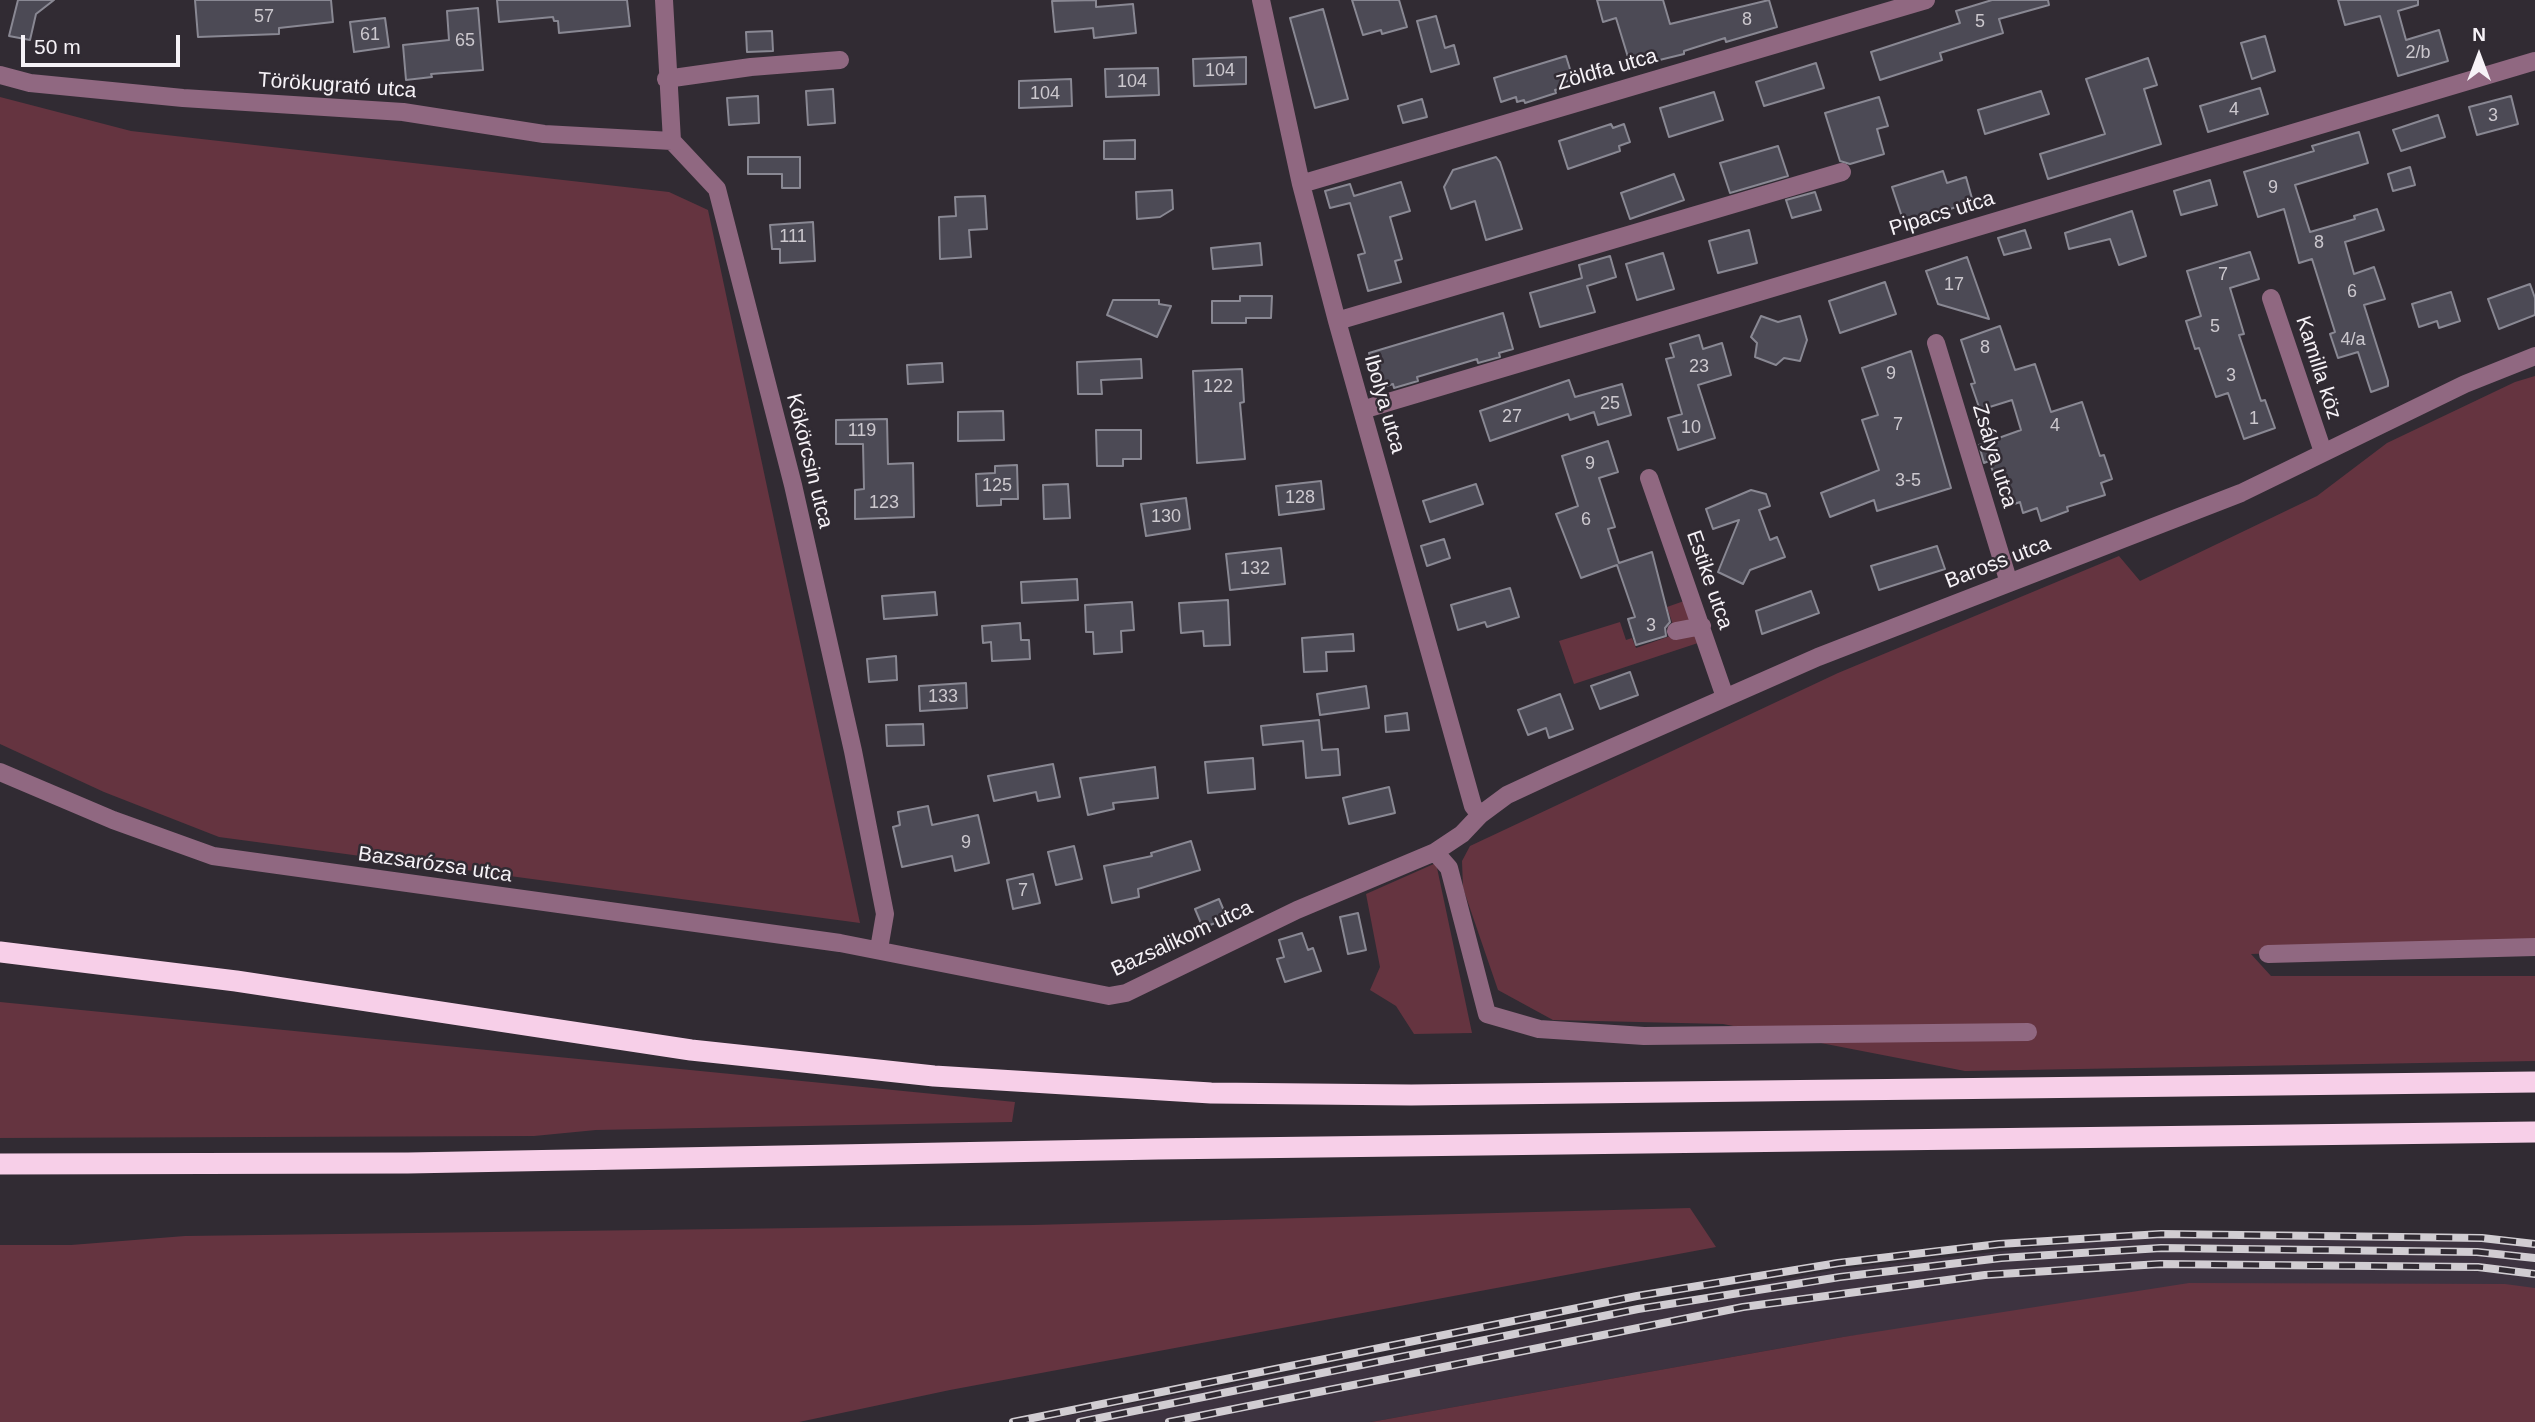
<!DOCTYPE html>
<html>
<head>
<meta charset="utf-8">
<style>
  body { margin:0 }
  #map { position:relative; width:2535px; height:1422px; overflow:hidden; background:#312b33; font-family:Arial,sans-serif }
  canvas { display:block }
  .north { position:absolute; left:2444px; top:21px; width:70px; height:70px; -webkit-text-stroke:5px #312b33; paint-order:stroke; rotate:0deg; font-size:19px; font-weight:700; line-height:28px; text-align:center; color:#f6f2f7 }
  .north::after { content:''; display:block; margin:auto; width:24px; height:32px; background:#f6f2f7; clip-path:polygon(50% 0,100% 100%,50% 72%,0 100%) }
  .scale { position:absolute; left:21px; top:35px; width:159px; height:32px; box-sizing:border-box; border:4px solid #f6f2f7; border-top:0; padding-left:9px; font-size:21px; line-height:24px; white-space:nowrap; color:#f6f2f7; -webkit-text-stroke:5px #312b33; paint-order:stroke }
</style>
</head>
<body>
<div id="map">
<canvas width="2535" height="1422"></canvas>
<div class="north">N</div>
<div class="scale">50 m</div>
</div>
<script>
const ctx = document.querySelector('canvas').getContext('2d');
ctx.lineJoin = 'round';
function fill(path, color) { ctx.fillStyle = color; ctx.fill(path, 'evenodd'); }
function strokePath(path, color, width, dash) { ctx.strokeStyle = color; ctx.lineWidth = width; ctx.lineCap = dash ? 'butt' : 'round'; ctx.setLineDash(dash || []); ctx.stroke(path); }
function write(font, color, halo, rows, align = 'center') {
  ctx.font = font + ' Arial,sans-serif'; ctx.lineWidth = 5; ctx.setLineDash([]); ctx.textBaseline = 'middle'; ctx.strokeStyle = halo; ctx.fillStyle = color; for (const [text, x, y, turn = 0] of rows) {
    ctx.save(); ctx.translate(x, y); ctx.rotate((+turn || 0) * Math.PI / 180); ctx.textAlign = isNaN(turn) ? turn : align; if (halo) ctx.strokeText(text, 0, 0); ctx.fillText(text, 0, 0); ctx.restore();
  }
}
const built = new Path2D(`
  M2159,1234L2482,1235L2535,1241V1304L2160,1298L1843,1337L1371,1422H1035L1839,1269Z`);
const green = new Path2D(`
  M0,97L131,131L669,192L708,210L860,923L219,837L104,792L0,744Z
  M2535,376V944L2251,954L2271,976H2535V1061L1965,1071L1723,1024L1553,1020L1498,990L1463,888L1462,861L1470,846L1838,673L2119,556L2140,581L2317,496L2387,443L2515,382Z
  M1684,601L1698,643L1574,684L1559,641L1620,622L1626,640L1632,638L1636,648L1676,634L1667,607Z
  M1436,863L1472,1033L1414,1034L1396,1006L1370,990L1380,967L1366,894Z
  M0,1002L1015,1102L1012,1122L596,1130L534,1136L0,1138Z
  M1690,1208L1716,1247L950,1390L799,1422H0V1245H71L185,1236L1032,1225Z
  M2189,1283L2505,1284L2535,1288V1422H1371L1843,1337Z`);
const building = new Path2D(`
  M18,0H54L36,14L30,40L9,36Z
  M195,0H331L333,22L279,28V34L198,37Z
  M497,0H627L630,26L559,33L558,21H554L553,17L499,22Z
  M1096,0V7L1133,4L1136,33L1094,38L1093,28L1055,32L1052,1Z
  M1352,0H1399L1407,27L1382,34L1381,30L1363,35Z
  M1597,0H1663L1670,24L1769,0L1777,27L1726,42L1725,38L1684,51V54L1631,67L1616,18L1603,22Z
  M1992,0H2048L2049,5L1999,19L2003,33L1940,53L1942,60L1880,80L1871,52L1960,23L1956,11Z
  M2338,0H2418V5L2398,11L2406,40L2439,30L2448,61L2398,76L2380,16L2345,25Z
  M478,8L483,70L431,74L432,77L406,80L403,45L449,40L447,11Z
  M1323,9L1348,99L1315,108L1290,18Z
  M1436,16L1445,48L1454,45L1459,64L1431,72L1417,21Z
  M385,18L389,47L354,52L350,22Z
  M772,31L773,51L747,52L746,32Z
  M2265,36L2275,71L2252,79L2241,43Z
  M1566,56L1573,79L1562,83L1564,87L1555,90L1556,93L1525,103L1524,100L1517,102L1516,97L1501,102L1494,78Z
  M1246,57V84L1194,86L1193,59Z
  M2148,58L2157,85L2144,89L2161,144L2048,179L2040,154L2105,134L2086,79Z
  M1816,63L1824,88L1764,106L1756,82Z
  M1158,68L1159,95L1106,97L1105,69Z
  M1071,79L1072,106L1019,108V81Z
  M2260,88L2268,114L2208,132L2200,106Z
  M833,89L835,123L808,125L806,91Z
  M2041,91L2049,114L1985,134L1978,110Z
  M1714,92L1723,120L1669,137L1660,108Z
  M758,96L759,123L729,125L727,98Z
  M2511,96L2518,124L2477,135L2469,107Z
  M1879,97L1888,126L1877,129L1884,154L1850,164L1840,161L1825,113Z
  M1422,99L1427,117L1403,123L1398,106Z
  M2438,115L2445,137L2401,151L2393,130Z
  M1611,124L1613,128L1624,124L1630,142L1619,146L1620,151L1568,169L1559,141Z
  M2359,132L2368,163L2295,185L2310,232L2355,219L2354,216L2377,209L2384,230L2345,242L2354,274L2374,267L2385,299L2364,305L2388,381V386L2371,392L2358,352L2338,358L2330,334L2335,332L2312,259L2299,263L2284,209L2258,217L2244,172L2314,151L2312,146Z
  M1135,140V159H1104V141Z
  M1778,146L1788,176L1730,193L1720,163Z
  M748,157H800V188H782V174H748Z
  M1496,157L1500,162L1522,229L1486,240L1475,201L1451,209L1444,187L1453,170Z
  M2410,167L2415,185L2393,191L2388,174Z
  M1943,171L1947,183L1966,177L1973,202L1904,223L1892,187Z
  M1674,174L1684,200L1630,219L1621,193Z
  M2210,180L2217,205L2181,215L2174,191Z
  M1401,182L1410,211L1390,217L1402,259L1395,261L1401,282L1368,291L1358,255L1365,253L1350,203L1330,208L1325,191L1350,184L1354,196Z
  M1172,190L1173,209L1160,217L1137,219L1136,192Z
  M1815,192L1821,210L1792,218L1786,200Z
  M985,196L987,229L969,230L971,257L940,259L939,217L956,216L955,197Z
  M2132,211L2146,256L2119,265L2110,239L2069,249L2065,233Z
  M813,222L815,261L780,263V249H772L770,225Z
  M1749,230L1757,263L1718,273L1709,241Z
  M2025,230L2031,248L2004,255L1998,238Z
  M1260,243L1262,265L1213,269L1211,248Z
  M2250,252L2259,279L2230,288L2244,334L2239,335L2261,401L2265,400L2275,428L2244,439L2228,393L2216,397L2199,348L2195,349L2186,321L2201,316L2187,271Z
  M1663,253L1674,289L1637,300L1626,264Z
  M1610,256L1616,277L1587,286L1595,312L1540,327L1530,293L1582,278L1579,265Z
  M1967,257L1989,319L1938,304L1926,271Z
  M1885,282L1896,314L1840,333L1829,301Z
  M2530,284L2535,298V315L2499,329L2488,299Z
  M2451,292L2460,321L2439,328L2437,321L2419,327L2412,304Z
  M1240,296H1272L1271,318H1246V323H1212V301H1240Z
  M1113,300H1159V304L1171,306L1157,337L1107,315Z
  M1503,313L1513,349L1499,353L1500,357L1478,363L1477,359L1417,377L1418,381L1394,388L1393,384L1380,388L1369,353Z
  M1761,316L1778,322L1800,316L1807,340L1800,361L1784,358L1776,365L1755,357L1757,343L1751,337Z
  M2000,326L2015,370L2035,364L2051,412L2082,402L2100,456L2104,455L2112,479L2101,483L2105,495L2067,507L2068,511L2041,521L2037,508L2023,513L2020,502L2006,507L1989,461L1984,463L1979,445L2021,430L2012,400L1980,410L1971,384L1975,383L1961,340Z
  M1699,335L1703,349L1722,343L1731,375L1698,385L1715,438L1678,450L1668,418L1682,414L1666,359L1674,357L1670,344Z
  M1911,351L1951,488L1877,511L1874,500L1830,517L1821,493L1879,470L1862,420L1878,415L1862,368Z
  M1141,359L1142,378L1101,380L1102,394H1078L1077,362Z
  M942,363L943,382L908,384L907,365Z
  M1242,369L1244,402L1240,403L1245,459L1197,463L1193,371Z
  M1569,380L1575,397L1622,384L1631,415L1598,425L1594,412L1570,420L1568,414L1490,441L1480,411Z
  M1003,411L1004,440L958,441V412Z
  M887,419L888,464L913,463L914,517L855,519V490L864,489L863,444H836V420Z
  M1096,430H1141V459H1123V466H1097Z
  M1608,441L1618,472L1599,478L1615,527L1608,529L1619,563L1652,552L1670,622L1665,628L1666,636L1636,645L1628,619L1635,617L1617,565L1581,578L1556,514L1578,506L1562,456Z
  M1017,465L1018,499H1001V505L977,506L976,474L995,473V466Z
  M1321,481L1324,509L1279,515L1276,486Z
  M1068,484L1070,518L1044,519L1043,485Z
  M1476,484L1483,504L1430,522L1423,501Z
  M1751,490L1766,494L1770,506L1759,510L1770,540L1777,537L1785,557L1750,570L1743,584L1718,572L1739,520L1713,529L1706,509Z
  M1186,498L1190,529L1146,536L1141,504Z
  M1444,539L1450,558L1427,566L1421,546Z
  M1937,546L1945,569L1879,590L1871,566Z
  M1281,548L1285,584L1230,590L1226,554Z
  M1077,579L1078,600L1022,603L1021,582Z
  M1510,588L1519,617L1487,627L1485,622L1458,630L1451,605Z
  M1811,591L1819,613L1762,634L1756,611Z
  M935,592L937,615L884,619L882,596Z
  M1228,600L1230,645L1204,646L1203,631L1181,633L1179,603Z
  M1132,602L1134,630L1121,631L1122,652L1094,654L1093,632H1086L1085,605Z
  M1020,623L1021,640H1029L1030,659L992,661L991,642L983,643L982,626Z
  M1353,634L1354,651L1326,652L1327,671L1304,672L1302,638Z
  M896,656L897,680L869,682L867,659Z
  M1630,672L1638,695L1600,709L1591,686Z
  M966,683L967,708L920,711L919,686Z
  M1366,686L1369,708L1320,715L1317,694Z
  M1560,694L1573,729L1549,738L1546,728L1528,735L1518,710Z
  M1407,713L1409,730L1386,732L1385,716Z
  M1319,720L1322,750L1338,749L1340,775L1306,778L1303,741L1263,745L1261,726Z
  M923,724L924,745L887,746L886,725Z
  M1253,758L1255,789L1208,793L1205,762Z
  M1053,764L1060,797L1038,801L1036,792L994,801L988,776Z
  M1155,767L1158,798L1113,803L1114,809L1088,815L1080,778Z
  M1389,787L1395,813L1349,824L1343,798Z
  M928,806L932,825L978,815L989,863L955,871L952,856L902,867L893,827L900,825L898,812Z
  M1191,841L1200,870L1138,889L1139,897L1112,903L1104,866L1152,856L1151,853Z
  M1074,846L1082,879L1056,885L1048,852Z
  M1033,874L1040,903L1013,909L1007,880Z
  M1219,899L1227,918L1203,928L1195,909Z
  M1358,913L1366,950L1348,954L1340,917Z
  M1302,933L1308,950L1313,948L1321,971L1285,982L1277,959L1284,957L1279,940Z`);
const minor = new Path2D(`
  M664,0L672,141L717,189L793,485L853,751L885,914L879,949
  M1261,0L1301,184L1337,321L1473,806L1480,815
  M0,75L30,83L183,98L403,112L544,134L672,141
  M666,79L751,67L840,60
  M1301,184L1926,0
  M2271,298L2323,452
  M1337,321L1842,172
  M1936,343L2009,583
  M1362,410L2535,61
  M1649,478L1725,697
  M1676,631L1702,626
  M0,772L113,820L213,856L840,943L1109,996L1126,993L1297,910L1435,852L1462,834L1480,815L1507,795L1550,775L1818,657L2241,493L2465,384L2535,356
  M1435,852L1449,868L1487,1014L1539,1029L1644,1036L2028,1032
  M2268,954L2535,947`);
const highway = new Path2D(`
  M0,952L236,981L691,1050L934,1076L1211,1093L1411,1095L2535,1082
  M0,1164L408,1163L1158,1149L2535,1132`);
const rail = new Path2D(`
  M1013,1422L1637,1296L1838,1263L1999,1244L2161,1234L2482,1238L2535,1244
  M1080,1422L1638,1309L1840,1277L2001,1258L2161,1248L2477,1252L2535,1258
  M1169,1422L1743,1307L1985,1275L2160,1264L2478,1267L2535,1274`);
const numberNames = [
  ["57",264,17],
  ["8",1747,20],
  ["5",1980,22],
  ["61",370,35],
  ["65",465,41],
  ["2/b",2418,53],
  ["104",1220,71],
  ["104",1132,82],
  ["104",1045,94],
  ["4",2234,110],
  ["3",2493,116],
  ["9",2273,188],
  ["111",793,237],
  ["8",2319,243],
  ["7",2223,275],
  ["17",1954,285],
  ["6",2352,292],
  ["5",2215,327],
  ["4/a",2353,340],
  ["8",1985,348],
  ["23",1699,367],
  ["9",1891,374],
  ["3",2231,376],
  ["122",1218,387],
  ["25",1610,404],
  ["27",1512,417],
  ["1",2254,419],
  ["7",1898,425],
  ["4",2055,426],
  ["10",1691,428],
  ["119",862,431],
  ["9",1590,464],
  ["3-5",1908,481],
  ["125",997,486],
  ["128",1300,498],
  ["123",884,503],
  ["130",1166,517],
  ["6",1586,520],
  ["132",1255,569],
  ["3",1651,626],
  ["133",943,697],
  ["9",966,843],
  ["7",1023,891]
];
const streetNames = [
  ["Zöldfa utca",1607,70,-16],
  ["Törökugrató utca",337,86,4],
  ["Pipacs utca",1942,214,-17],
  ["Kamilla köz",2318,368,72],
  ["Ibolya utca",1384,404,74],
  ["Zsálya utca",1994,456,73],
  ["Kökörcsin utca",809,461,76],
  ["Baross utca",1998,563,-21],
  ["Estike utca",1709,580,71],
  ["Bazsarózsa utca",435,865,8],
  ["Bazsalikom utca",1182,939,-25]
];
fill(built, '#3d3340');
fill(green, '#653440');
fill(building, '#4c4a55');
strokePath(building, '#898893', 2);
strokePath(minor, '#906881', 18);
strokePath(highway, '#f7cfe8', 21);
strokePath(rail, '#d1cdd2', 8);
strokePath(rail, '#312b33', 5, [16]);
write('18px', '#ccc8ce', null, numberNames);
write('21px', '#f6f2f7', '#312b33', streetNames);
</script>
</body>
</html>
